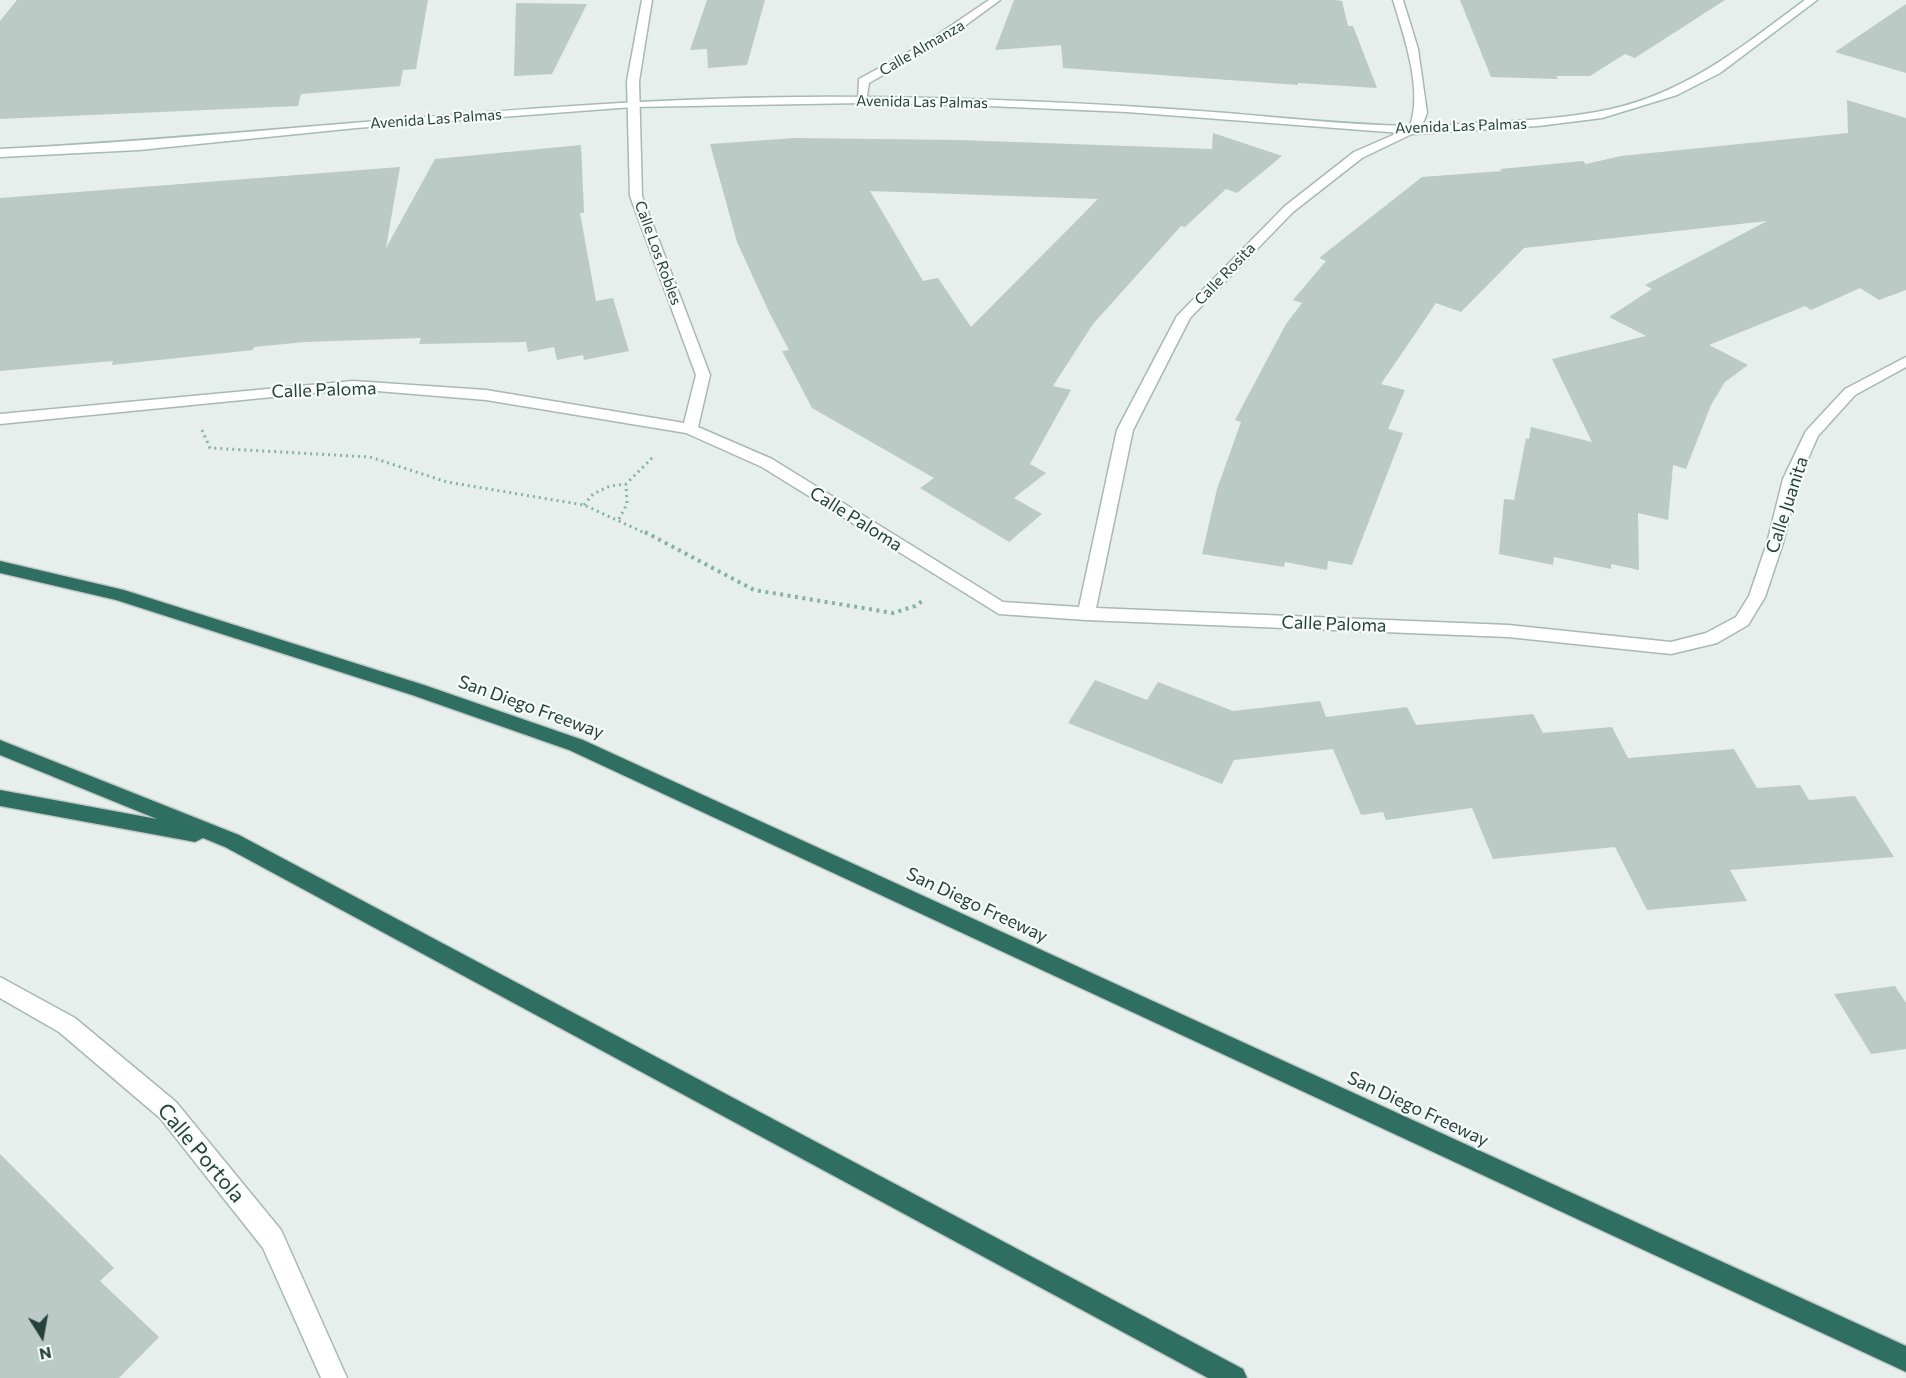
<!DOCTYPE html>
<html>
<head>
<meta charset="utf-8">
<style>
  body { margin:0 }
  #map { position:relative; width:1906px; height:1378px; overflow:hidden; background:#e6efeb; font-family:Commissioner,sans-serif }
  canvas { display:block }
  .north { position:absolute; left:12px; top:1306px; width:60px; height:60px; -webkit-text-stroke:4px #f7fbf9; paint-order:stroke; rotate:169deg; font-size:16px; font-weight:700; line-height:24px; text-align:center; color:#24423a }
  .north::after { content:''; display:block; margin:auto; width:21px; height:27px; background:#24423a; clip-path:polygon(50% 0,100% 100%,50% 72%,0 100%) }
</style>
</head>
<body>
<div id="map">
<canvas width="1906" height="1378"></canvas>
<div class="north">N</div>
</div>
<script>
const ctx = document.querySelector('canvas').getContext('2d');
ctx.lineJoin = 'round';
function fill(path, color) { ctx.fillStyle = color; ctx.fill(path, 'evenodd'); }
function strokePath(path, color, width, dash) { ctx.strokeStyle = color; ctx.lineWidth = width; ctx.lineCap = dash ? 'butt' : 'round'; ctx.setLineDash(dash || []); ctx.stroke(path); }
function write(font, color, halo, rows, align = 'center') {
  ctx.font = font + ' Commissioner,sans-serif'; ctx.lineWidth = 4.5; ctx.setLineDash([]); ctx.textBaseline = 'middle'; ctx.strokeStyle = halo; ctx.fillStyle = color; for (const [text, x, y, turn = 0] of rows) {
    ctx.save(); ctx.translate(x, y); ctx.rotate((+turn || 0) * Math.PI / 180); ctx.textAlign = isNaN(turn) ? turn : align; if (halo) ctx.strokeText(text, 0, 0); ctx.fillText(text, 0, 0); ctx.restore();
  }
}
const building = new Path2D(`
  M17,0H428L416,69L403,70L400,86L301,94L298,106L0,119V21Z
  M707,0H765L747,65L708,68L707,49L690,50Z
  M1014,0H1336L1342,1L1348,26H1353L1377,88L1298,83V85L1063,68L1061,45L995,50Z
  M1460,0H1725L1635,58L1625,54L1590,76H1556L1558,79L1491,77Z
  M516,3L587,4L552,74L514,76Z
  M1906,4V73L1835,52Z
  M1847,100L1906,118V290L1879,300L1860,288L1811,310L1805,306L1709,345L1748,365L1725,382L1711,405L1686,469L1673,465L1668,520L1638,513L1639,570L1611,564V569L1554,557L1553,565L1499,554L1504,499L1514,500L1526,438L1529,439L1531,427L1592,442L1552,359L1646,336L1609,317L1652,289L1645,285L1767,221L1524,248L1461,312L1436,303L1381,384L1405,390L1388,429L1403,433L1352,565L1328,561L1327,570L1285,562L1284,567L1202,554L1217,489L1241,422L1235,420L1286,324L1302,303L1293,300L1326,261L1319,258L1422,177L1502,171L1500,169L1583,161L1586,164L1621,156L1848,133Z
  M1213,133L1282,156L1237,193L1226,189L1185,227L1181,226L1093,324L1053,386L1071,390L1030,464L1046,473L1014,498L1042,514L1009,542L920,488L934,478L812,408L782,351L789,350L769,312L737,242L710,144L795,138L959,140L1212,149ZM870,191L1098,199L971,327L938,278L923,281Z
  M581,145L584,213H580L596,301L613,298L629,351L584,360L583,355L557,360L554,347L528,352L526,342L419,344L421,338L305,342L254,347L253,350L112,365L113,361L0,371V198L400,167L386,248L435,159Z
  M1095,680L1147,700L1158,682L1233,711L1320,701L1326,717L1407,707L1416,725L1533,714L1543,733L1612,727L1628,758L1734,749L1757,788L1800,785L1809,800L1855,796L1894,857L1730,870L1747,901L1647,910L1615,847L1493,859L1472,808L1386,820L1383,812L1361,815L1333,749L1234,760L1222,784L1068,723Z
  M1895,986L1906,1003V1049L1871,1054L1834,994Z
  M0,1154L114,1268L100,1281L159,1337L119,1378H0Z`);
const pathFar1 = new Path2D(`
  M202,430L210,448L370,457L447,482L584,505L647,534
  M584,505L593,494L610,486L626,484L654,456
  M619,519L627,504L626,484`);
const path = new Path2D(`
  M645,532L754,590L893,613L915,606L925,599`);
const street = new Path2D(`
  M642,0H652L639,81L642,196L710,375L698,427L772,459L1003,602L1079,607L1117,430L1177,316L1285,206L1354,152L1409,128C1424,93 1404,36 1393,0H1403L1418,49L1427,113L1420,130L1362,158L1293,212L1190,318L1133,430L1096,608L1508,625L1671,642L1706,633L1736,617L1749,596L1767,543L1783,479L1806,431L1845,389L1906,357V367L1855,395L1818,436L1799,479L1783,543L1765,597L1748,625L1717,643L1671,654L1508,637L1086,620L999,614L762,467L686,433L486,400L353,389L0,424V414L353,381L486,390L684,423L696,375L630,196L627,81Z
  M989,0H1000L951,36L869,83L866,102H858L859,79L927,42Z
  M0,977L75,1018L176,1102L281,1230L347,1378H321L263,1248L160,1118L59,1032L0,998Z`);
const secondary = new Path2D(`
  M1805,0H1817L1720,73L1677,95L1602,118L1538,126L1414,134L1127,112L965,105L862,103L633,107L356,128L139,150L0,157V149C289,135 577,93 867,97C978,98 1089,103 1200,111C1270,116 1341,125 1412,126C1433,127 1455,124 1476,123C1516,121 1556,119 1596,112C1680,98 1739,49 1805,0Z`);
const highway = new Path2D(`
  M0,561L124,590L424,685L583,740L1906,1346V1372L569,750L412,695L116,600L0,573Z
  M0,740L239,835L1243,1369L1247,1378H1208L225,847L203,838L195,842L0,806V790L157,819L0,755Z`);
const farStreetnames = [
  ["Calle Almanza",922,48,-30],
  ["Avenida Las Palmas",922,102,1],
  ["Avenida Las Palmas",436,119,-4],
  ["Avenida Las Palmas",1461,126,-2],
  ["Calle Los Robles",658,253,70],
  ["Calle Rosita",1225,274,-46]
];
const streetNames = [
  ["Calle Paloma",324,390,-2],
  ["Calle Juanita",1787,505,-72],
  ["Calle Paloma",856,519,32],
  ["Calle Paloma",1334,624,2],
  ["San Diego Freeway",531,707,20],
  ["San Diego Freeway",977,905,25],
  ["San Diego Freeway",1418,1109,25]
];
const nearStreetnames = [
  ["Calle Portola",201,1153,50]
];
fill(building, '#bbcac4');
strokePath(street, '#a8b8b2', 3);
strokePath(secondary, '#a4bbb3', 3);
strokePath(highway, '#c2cac8', 3);
strokePath(pathFar1, '#86b3a5', 3, [2, 4]);
strokePath(path, '#86b3a5', 4, [3, 4.5]);
fill(street, '#fff');
fill(secondary, '#fff');
fill(highway, '#2f6f62');
write('15px', '#24423a', '#f7fbf9', farStreetnames);
write('18px', '#24423a', '#f7fbf9', streetNames);
write('21px', '#24423a', '#f7fbf9', nearStreetnames);
</script>
</body>
</html>
